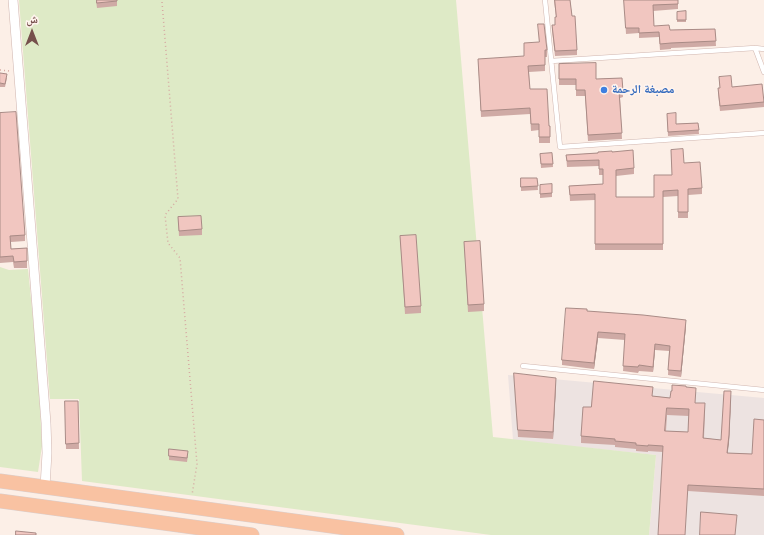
<!DOCTYPE html>
<html>
<head>
<meta charset="utf-8">
<style>
  body { margin:0 }
  #map { position:relative; width:764px; height:535px; overflow:hidden; background:#fcefe7; font-family:"Varela Round","Noto Naskh Arabic",sans-serif }
  canvas { display:block }
  .north { position:absolute; left:12px; top:12px; width:40px; height:40px; -webkit-text-stroke:3px #fff4ee; paint-order:stroke; rotate:0deg; font-size:11px; font-weight:700; line-height:16px; text-align:center; color:#76504c }
  .north::after { content:''; display:block; margin:auto; width:14px; height:18px; background:#76504c; clip-path:polygon(50% 0,100% 100%,50% 72%,0 100%) }
</style>
</head>
<body>
<div id="map">
<canvas width="764" height="535"></canvas>
<div class="north">ش</div>
</div>
<script>
const ctx = document.querySelector('canvas').getContext('2d');
ctx.lineJoin = 'round';
function fill(path, color) { ctx.fillStyle = color; ctx.fill(path, 'evenodd'); }
function strokePath(path, color, width, dash) { ctx.strokeStyle = color; ctx.lineWidth = width; ctx.lineCap = dash ? 'butt' : 'round'; ctx.setLineDash(dash || []); ctx.stroke(path); }
function write(font, color, halo, rows, align = 'center') {
  ctx.font = font + ' "Varela Round","Noto Naskh Arabic",sans-serif'; ctx.lineWidth = 3; ctx.setLineDash([]); ctx.textBaseline = 'middle'; ctx.strokeStyle = halo; ctx.fillStyle = color; for (const [text, x, y, turn = 0] of rows) {
    ctx.save(); ctx.translate(x, y); ctx.rotate((+turn || 0) * Math.PI / 180); ctx.textAlign = isNaN(turn) ? turn : align; if (halo) ctx.strokeText(text, 0, 0); ctx.fillText(text, 0, 0); ctx.restore();
  }
}
const industrial = new Path2D(`
  M508,375L764,398V535H649L656,455L513,440Z`);
const green = new Path2D(`
  M19,0H456L493,437L656,455L649,535H491L82,481L79,399H50Z
  M0,267L9,270L28,269L38,368L42,446L38,472L0,467Z`);
const path = new Path2D(`
  M162,2L178,199L165,215L168,243L180,258L197,464L192,495
  M0,70L10,71`);
const lane = new Path2D(`
  M545,0L560,147L764,133
  M764,49L755,48L764,72
  M551,61L755,48
  M523,366L764,390`);
const street = new Path2D(`
  M13,0L46,423L47,453L45,487`);
const primary = new Path2D(`
  M0,481L397,535
  M0,501L252,535`);
const wall = new Path2D(`
  M96,0H117V6L97,8Z
  M554,0H570L572,16L577,50V55L555,56L552,30V25H555L556,17Z
  M624,0H678V9L653,11L654,26L670,30L715,29L716,46L671,48V49L660,50L659,37L639,38V33L626,34Z
  M686,11V22H677V12Z
  M524,43L547,50V57H545V71L529,72L530,89L549,126H550V143H539V130L531,131L530,114L481,117L478,59L524,57Z
  M559,64L596,79L622,78L623,97L620,98L622,139L588,141L585,96H576V85H559Z
  M0,73L7,78L5,87H0Z
  M719,77L732,87L764,102V107L720,111L718,93V88H720Z
  M0,113L25,235V241L11,242V249L27,248V268H14L13,262L0,263Z
  M667,114L676,124L698,123L699,134L668,136Z
  M671,150L684,163L702,188V194L688,195V218H678V196L663,197V250H595V200L570,201L569,186L603,184V175H599V166L567,167L566,155L598,153L612,152L634,168V174L616,176V197H654L672,175Z
  M552,153L553,167L541,168L540,154Z
  M521,178H537L538,190L521,191Z
  M552,184V197L540,198V188Z
  M178,217L202,229V235L179,236Z
  M400,236L421,306V313L405,314Z
  M464,242L484,304V311L468,312Z
  M587,311L686,326L681,377L668,375L669,351L655,350L653,372L639,371L638,373L623,371L625,340L598,338L594,369L562,365V360Z
  M514,373L556,385L553,439L518,437Z
  M686,387L695,403L705,410L704,438L721,440L731,398L729,442L727,453L752,454L764,420V496L688,491L663,452L648,451V452L636,451V449L615,447V445L581,443V436L591,407L653,396L670,398ZM667,415L689,416L688,432L666,431Z
  M65,401H78L79,449H66Z
  M188,455L187,462L169,460V456Z`);
const shadedWall = new Path2D(`
  M686,320V326L681,377V371Z
  M598,332V338L594,369V363Z
  M655,344V350L653,372V367Z
  M556,378V385L553,439V432Z
  M731,398L729,442L727,459V453Z`);
const building = new Path2D(`
  M97,0H117V1L97,3Z
  M555,0H570L572,16H575L577,50L555,51L552,25H555V17H556Z
  M624,0H678V4L653,5L654,26L669,25L670,30L715,29L716,41L671,43L660,44L659,32L639,33V28H626Z
  M686,11V20H677V12Z
  M538,24H544L547,50H545V65L528,66L530,89H547L549,126H550V137H539V124H531L530,108L481,111L478,59L524,56V43L539,42Z
  M596,63V79L622,78L623,91H619L622,133L588,135L585,90H576V79H559V64Z
  M0,73L7,74L5,84L0,83Z
  M731,76L732,87L762,84L764,102L720,106L718,88H720L719,77Z
  M16,112L25,235L10,236L11,249L27,248V261L14,262L13,256L0,257V113Z
  M676,113V124L698,123L699,130L668,132L667,114Z
  M683,149L684,163L700,162L702,188L688,189V212H678V190L663,191V244H595V194L570,195L569,186L603,184V169H599V160L567,161L566,155L598,153V152L612,151V152L633,150L634,168L616,170V197H654V175H672L671,150Z
  M552,153L553,164H541L540,154Z
  M521,178H537L538,186L521,187Z
  M552,184V193L540,194V185Z
  M201,216L202,229L179,231L178,217Z
  M416,235L421,306L405,307L400,236Z
  M480,241L484,304L468,305L464,242Z
  M566,308L587,309V311L643,315L686,320L681,371L668,370L670,346L655,344L653,367L639,365L638,367L623,366L625,334L598,332L594,363L562,360Z
  M514,373L556,378L553,432L518,430Z
  M594,381L653,387L652,396L670,398L671,391H672V385L686,386V387L696,388L695,403H705L703,438L721,440L724,391H731L729,435L727,453L752,454L754,419L764,420V489L688,485L685,535H658L663,446L648,445V446L636,445V443L615,441V439L581,436L583,407H591ZM667,408L689,409L688,432L665,431Z
  M65,401H78L79,443L66,444Z
  M169,449L188,451L187,458L169,456Z
  M701,512L737,515L735,535H700Z
  M16,531L36,533V535H16Z`);
const markers = [
  [604,90,4,"#3f7fe0"]
];
const shopNames = [
  ["مصبغة الرحمة",612,90]
];
fill(industrial, '#ede3e1');
fill(green, '#deeac6');
strokePath(lane, '#d0b6b0', 5.5);
strokePath(street, '#d0b6b0', 10);
strokePath(primary, '#d9cecd', 15);
strokePath(path, '#d6a9a2', 1.5, [1, 3]);
strokePath(lane, '#fff', 4.5);
strokePath(street, '#fff', 9);
strokePath(primary, '#f9c2a2', 14);
fill(wall, '#cfaaa5');
fill(shadedWall, '#a98b86');
fill(building, '#f1c6c0');
strokePath(building, '#a98b86', 1);
for (const [x, y, r, color] of markers) { const dot = new Path2D(); dot.arc(x, y, r, 0, 2 * Math.PI); ctx.fillStyle = color; ctx.fill(dot); strokePath(dot, '#fff4ee', 1.5); }
write('bold 12px', '#366cbe', '#fff4ee', shopNames, 'left');
</script>
</body>
</html>
